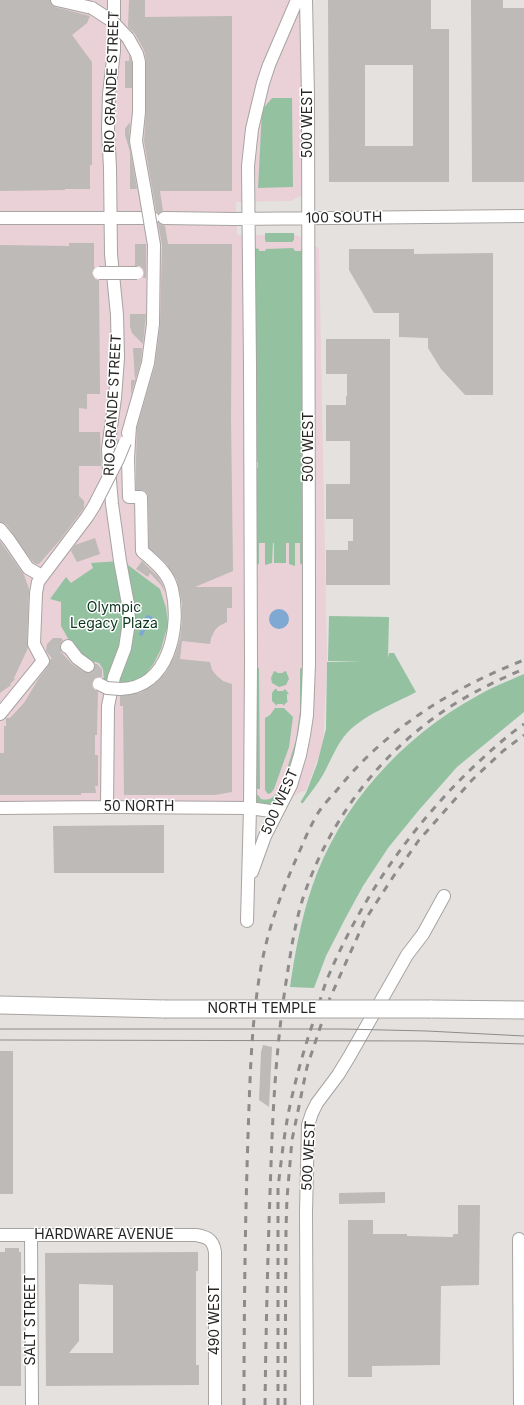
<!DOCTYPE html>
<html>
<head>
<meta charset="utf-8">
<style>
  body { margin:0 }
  canvas { display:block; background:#e4e1df }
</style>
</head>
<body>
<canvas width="524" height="1405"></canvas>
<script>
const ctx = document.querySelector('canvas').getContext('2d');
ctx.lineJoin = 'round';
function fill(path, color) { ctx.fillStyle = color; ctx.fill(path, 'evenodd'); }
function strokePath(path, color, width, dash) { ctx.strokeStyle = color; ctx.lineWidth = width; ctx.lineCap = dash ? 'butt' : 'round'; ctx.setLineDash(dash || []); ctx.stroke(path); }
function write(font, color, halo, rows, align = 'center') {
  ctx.font = font + ' Inter,sans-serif'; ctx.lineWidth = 3; ctx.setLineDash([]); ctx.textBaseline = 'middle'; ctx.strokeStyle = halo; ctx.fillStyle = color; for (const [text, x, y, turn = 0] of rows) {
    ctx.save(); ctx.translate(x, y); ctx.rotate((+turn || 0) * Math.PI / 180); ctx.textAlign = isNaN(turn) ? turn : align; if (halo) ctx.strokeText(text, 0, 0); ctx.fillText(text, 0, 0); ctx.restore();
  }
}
const commercial = new Path2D(`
  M0,0H303L304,194L291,201L236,202L237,235H296L319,248L327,662L323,744L306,790L264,809L0,811Z`);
const green = new Path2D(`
  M272,98H292L293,187L258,188L262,110Z
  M265,233H294V240L292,242H266L265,240Z
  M255,248L259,249V251H265L266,249L293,248L295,251H301V249L305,248V566L302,565L300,563V543H295V566L289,564V543H286V563H274V543H273L272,563L265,565V543H259V564L254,565V468H258V462H254Z
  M120,561L124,562L160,589L166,608L168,624L161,649L154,663L144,677L132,684L112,685L104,681L103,669L99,663L87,660L70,642L61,626V602L50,599L66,577L71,583L93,568L91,563Z
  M329,616L389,617L388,658L389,653H394L416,692C394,704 365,714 347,733C337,744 331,760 324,773C318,784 310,793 303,803H301V801L306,793L317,764L326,729L327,662H363L328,661Z
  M255,667H258L259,669L260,789H255Z
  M301,668H305V713L288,781L284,779L296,740L300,712V669Z
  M274,671L277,672V673H283V672L286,671L289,679L286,685L279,687L272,683L271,678Z
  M524,674V712L457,767L419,810L388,848L363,886L345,919L326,956L314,988L290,987C295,953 301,919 312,887C340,805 402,737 477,696C492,687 508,681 524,674Z
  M275,689H277V691H283L285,689L289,694H287V700L288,701L283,706V704H277V706L272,701V693Z
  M275,708H284L293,717L289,747L274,789L271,793L268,794L265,790V718L270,715Z
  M281,785L286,787C276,801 278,805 259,804L256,801L254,795H258L261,799C272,802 277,794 281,785Z`);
const water = new Path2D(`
  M269 619a10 10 0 1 1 20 0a10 10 0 1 1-20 0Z
  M148,615L151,616L153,619L148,623L143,635L140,636L139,633L144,627L145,617Z`);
const building = new Path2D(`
  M0,0H50L52,5L55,7L90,16L87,23L72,35L92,62V165H90V189H65V190L0,191Z
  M129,0H145V17L232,16V191H160L163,211L158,213L156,211L144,141L146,112V60L144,50L135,34L128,27Z
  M328,0H431V29H449V182H329ZM365,65H413V146H365Z
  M471,0H503V8H524V182H472Z
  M129,54L132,63V88H125V61H129Z
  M130,122L129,142L137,189H130V152L125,135V129Z
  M158,223L165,226L168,244H232L231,419L233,571L195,587H232V608H227V622L219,626L215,630L211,638L210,644L182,641L180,659L210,662L212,670L217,676L223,681L232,684V792L215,795H124L123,706H120V696L140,693L154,685L166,672L175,655L180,639L182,622V603L177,580L166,563L149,548L148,494L144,490H136V458L137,427L155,365L160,325L162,245Z
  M69,243H94V267H95L92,273L95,279L99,280L100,394H87V409L79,408V432H100L101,466H79V496L84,501V508L60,540L39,564H36L33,562L6,524L0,522V245L69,246Z
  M135,244H146V278H143L144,273L143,269L140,266H135Z
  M349,249H414V254L493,253V395H465L441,369L428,348V338L399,337V313H374L349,270Z
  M130,314H146L143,344L132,333L130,327Z
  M326,339H390V585H326V550H348V541H353V519H326V484H350V441H326V405H346V396H347V374H326Z
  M133,348H142L141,361L131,395V380H135Z
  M95,538L100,554L77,562L71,551L75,545Z
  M0,541L24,575L29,589L27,644L28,648L14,678L15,679L10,684L11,685L0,693Z
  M142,561L158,577L163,586L165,593L161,585L150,573L148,577L136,569Z
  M53,638H61L63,640L60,645L61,652L72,664L84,672L88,673H91L94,670L95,664H97L102,669V677L95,678L92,684L93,688L98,692L97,735H95V755H98V786H95L96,793H81V795H0V753H4V726H6V718H10L24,703L39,678L49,665L50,660L52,658L46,651L47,644Z
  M164,825V873H54L53,826Z
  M263,1045L272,1047L269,1107L259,1100L261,1052Z
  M0,1051H13V1194H0Z
  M385,1192V1203L339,1204V1193Z
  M458,1205H480L479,1285L441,1286L440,1365L372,1366V1377H348V1220H373V1234H407V1236L453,1237V1234H458Z
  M5,1248H19V1252H21V1386H0V1252H5Z
  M198,1252V1271H196V1365H199V1385L46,1386L45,1253ZM79,1284L113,1285V1353H69L79,1341Z`);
const streetTunnel = new Path2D(`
  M50,656L57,650L67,647
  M88,666L94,670L99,684`);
const street = new Path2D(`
  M57,0L92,8
  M128,38L137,54L139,62V112L136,141L145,191
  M0,218H153
  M164,218L234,219L524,216
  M128,433L148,363L153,324L154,245
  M0,529L9,540L28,568L42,576
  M67,647L68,646L77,658L88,666
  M120,689C169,689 181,627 172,589C168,572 154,562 142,551L141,497H129L128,458L130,426
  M0,714L43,661L34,644L36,593L38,582L87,517L94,506
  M107,807L108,706L114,677L125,648L129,622L128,604L120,561L112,504L109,469L108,449L115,398L118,358L117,315L111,254L110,168L108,129L109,94L114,51V0
  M0,808L107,807L250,808L277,812
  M252,872L265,836L291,785L300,755L304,735L307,715L309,664V593L308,96L306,0
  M247,921L250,808L251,664L250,366L248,166L252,129L263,83L269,65L297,0
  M0,1235H196C207,1237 213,1239 215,1252V1405
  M31,1235L32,1405
  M519,1239L520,1405
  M307,1405L306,1212L308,1125L312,1113L317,1103L338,1075L349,1057L407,955L423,934L444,896`);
const secondary = new Path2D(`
  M0,1005L164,1009
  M430,1009L524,1010`);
const tram = new Path2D(`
  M0,1029H343L427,1031L524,1036
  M0,1040L426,1041L524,1044`);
const rail = new Path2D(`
  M244,1405C244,1315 245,1226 248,1136C250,1080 251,1023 261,967C269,924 283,888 301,848C306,836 311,825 318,813C323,805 331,797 337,790C386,729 452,688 524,660
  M265,1405C266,1325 268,1245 271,1165C273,1102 277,1038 287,976C291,950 295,923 303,898C325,832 367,770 422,727C453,702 488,684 524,669
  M278,1405V1188C281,1162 284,1135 289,1110C296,1077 305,1045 316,1014C320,1001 323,989 328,977C361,899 409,830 469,771C487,754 504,738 524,724
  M285,1405L286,1228L287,1198L292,1140L307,1067L330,998L365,920L393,877L419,840L472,780L503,751L524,735`);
const streetBridge = new Path2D(`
  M92,8L112,21L128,38
  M145,191L154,245
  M99,273H137
  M94,506L118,459L125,442
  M99,684L107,688L120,689`);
const secondaryBridge = new Path2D(`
  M164,1009H430`);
const streetNames = [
  ["RIO GRANDE STREET",112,82,-88],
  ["500 WEST",308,123,-90],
  ["100 SOUTH",344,218,-1],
  ["RIO GRANDE STREET",113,405,-87],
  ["500 WEST",309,447,-90],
  ["500 WEST",280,802,-66],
  ["50 NORTH",139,807],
  ["NORTH TEMPLE",262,1009],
  ["500 WEST",309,1156,-87],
  ["HARDWARE AVENUE",104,1235],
  ["SALT STREET",31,1320,-90],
  ["490 WEST",215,1320,-90]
];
const parkNames = [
  ["Olympic",114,608],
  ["Legacy Plaza",114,624]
];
fill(commercial, '#ead0d7');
fill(green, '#94c2a1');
fill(water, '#7fa8d2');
fill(building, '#bdbab7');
strokePath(streetTunnel, '#bebcba', 12, [12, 6]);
strokePath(street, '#a7a4a2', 14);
strokePath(secondary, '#a7a4a2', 19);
strokePath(street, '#fff', 12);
strokePath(secondary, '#fff', 17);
strokePath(tram, '#8e8c8b', 1);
strokePath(rail, '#8e8c8b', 3, [7, 7]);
strokePath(streetBridge, '#a7a4a2', 14, []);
strokePath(secondaryBridge, '#a7a4a2', 19, []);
strokePath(streetBridge, '#fff', 12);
strokePath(secondaryBridge, '#fff', 17);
write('14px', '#272625', '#fff', streetNames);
write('14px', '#09331b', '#fff', parkNames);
</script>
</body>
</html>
